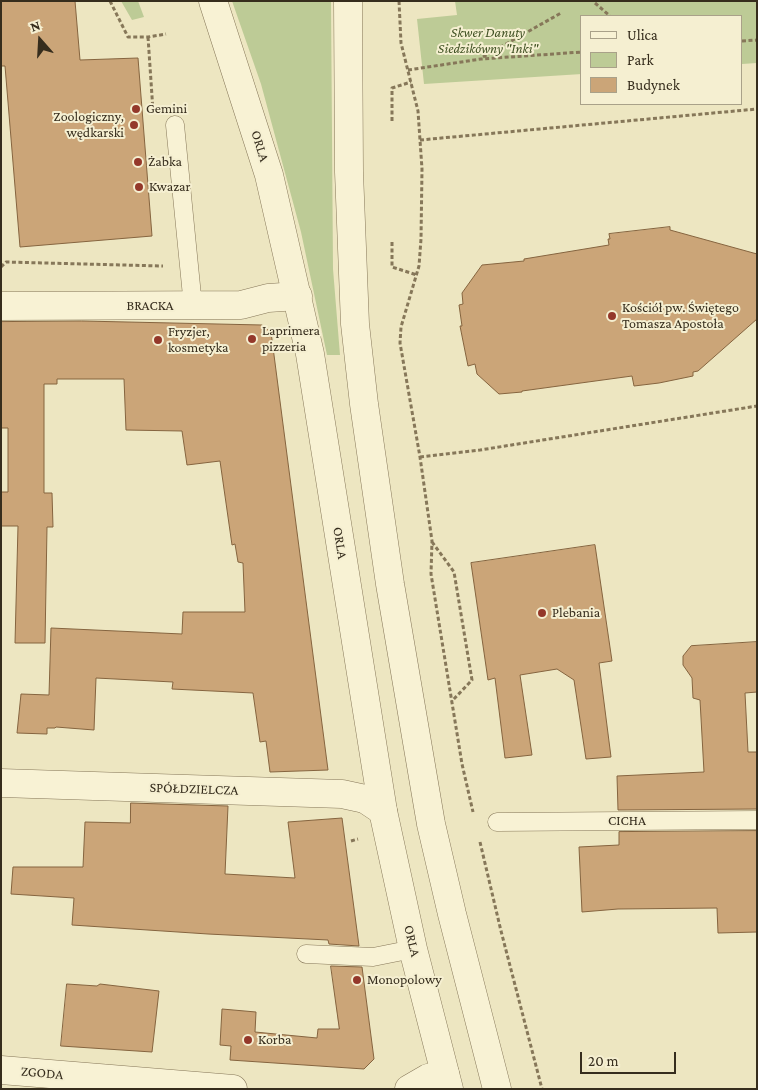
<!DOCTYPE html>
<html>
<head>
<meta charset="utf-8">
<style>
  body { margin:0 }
  #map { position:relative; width:758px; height:1090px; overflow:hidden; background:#ede6c1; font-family:"Crimson Pro",serif }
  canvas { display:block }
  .frame { position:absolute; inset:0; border:2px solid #362d1d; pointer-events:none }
  .legend { position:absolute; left:580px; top:15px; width:162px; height:90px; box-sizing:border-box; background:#f5efd1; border:1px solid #a9a189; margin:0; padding:6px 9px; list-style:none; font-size:15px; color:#362d1d }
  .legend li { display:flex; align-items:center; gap:10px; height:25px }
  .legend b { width:25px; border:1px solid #a9a189 }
  .north { position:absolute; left:15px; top:15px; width:50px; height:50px; -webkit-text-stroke:4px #f5efd1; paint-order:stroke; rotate:341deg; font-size:14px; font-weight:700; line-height:20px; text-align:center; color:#362d1d }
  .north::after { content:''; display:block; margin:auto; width:18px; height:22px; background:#362d1d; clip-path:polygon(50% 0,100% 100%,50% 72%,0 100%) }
  .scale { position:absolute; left:580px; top:1052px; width:96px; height:22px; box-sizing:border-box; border:2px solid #362d1d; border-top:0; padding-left:6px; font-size:15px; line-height:18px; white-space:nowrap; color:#362d1d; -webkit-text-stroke:4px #f5efd1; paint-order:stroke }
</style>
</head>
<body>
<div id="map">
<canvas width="758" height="1090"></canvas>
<div class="frame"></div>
<ul class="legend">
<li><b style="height:6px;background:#f8f2d4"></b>Ulica</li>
<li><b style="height:14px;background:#bdcb96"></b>Park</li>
<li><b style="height:14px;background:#cba578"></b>Budynek</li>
</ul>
<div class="north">N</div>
<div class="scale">20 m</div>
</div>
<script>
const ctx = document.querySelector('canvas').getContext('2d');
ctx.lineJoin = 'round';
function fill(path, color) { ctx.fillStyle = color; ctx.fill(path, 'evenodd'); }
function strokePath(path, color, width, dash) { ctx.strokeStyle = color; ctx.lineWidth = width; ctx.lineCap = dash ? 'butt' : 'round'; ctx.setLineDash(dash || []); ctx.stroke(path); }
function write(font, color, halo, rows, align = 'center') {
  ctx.font = font + ' "Crimson Pro",serif'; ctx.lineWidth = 4; ctx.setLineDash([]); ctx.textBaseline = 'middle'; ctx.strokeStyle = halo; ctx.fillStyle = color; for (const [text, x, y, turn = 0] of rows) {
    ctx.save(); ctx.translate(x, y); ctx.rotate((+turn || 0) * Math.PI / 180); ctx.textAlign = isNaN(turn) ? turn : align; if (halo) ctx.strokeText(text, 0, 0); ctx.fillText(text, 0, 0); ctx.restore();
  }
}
const green = new Path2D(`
  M121,1H138L144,17L132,20Z
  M232,1H331L333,269L340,355H327L301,232L261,84Z
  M455,1H757V63L742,64V16H582V74L424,84L417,19L457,15Z`);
const building = new Path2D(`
  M1,1H75L80,60L138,58L152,236L20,247L5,66H1Z
  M670,227V230L757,254V319L698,371L693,372V376L659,383L634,386L632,376L522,391V392L499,394L477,374L475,364L468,366L460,326H462L459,305L463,304L462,293L482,265L524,261V259L609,245L608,239H610L609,234Z
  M82,321L262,325L271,332L328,770L270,772L266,741L260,742L253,693L172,689L173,682L96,678L94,730L56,727L55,728H47V734L17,733L21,694L49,695L51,628L182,634L183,612H245L243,563L238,562L235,544L232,545L220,461L187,465L182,431L126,430L124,379H57V384H44V493H52L53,527H47L45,643H15L18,526H1V492H8V428H1V322Z
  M595,545L612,661L599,663L611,757L586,759L574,680L557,669L520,675L532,755L505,758L495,678L488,680L471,563Z
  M757,642V692L745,693L748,752H757V809L618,810L617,776L704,772L700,700L693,698L692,678L683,665V656L691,646Z
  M131,803L228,806L225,874L295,878L288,822L342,818L359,946L329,944L328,940L208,934L72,925L74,898L11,894L13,867H83L85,822L130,823Z
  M757,831V932L718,933L717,908L618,909L582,912L579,847L619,845V832Z
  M331,966L362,967L374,1059L364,1069L230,1060L231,1046L220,1045L222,1009L256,1012L255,1032L317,1038L318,1029H339Z
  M67,984L97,986L100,984L159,991L152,1052L61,1046Z`);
const path = new Path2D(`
  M110,1L128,37H148L166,34
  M399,1L401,43L418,111L422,169L421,239L419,266L401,327L400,343L420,457L432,541L431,574L462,764L473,812
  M595,3L610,16
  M148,37L153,111
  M742,41L757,40
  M483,57L561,13
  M408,70L481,59L582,52
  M392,121V88L411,82
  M420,140L757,109
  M392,242V267L417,275
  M1,267L6,262L163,266
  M420,457L480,450L757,406
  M432,542L454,572L472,680L452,701
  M351,841L358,839
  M480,842L501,931L542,1089`);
const service = new Path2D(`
  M175,125L193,306
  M497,822L757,820
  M306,954L373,957L413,949`);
const minor = new Path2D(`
  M1,306L241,305L268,298L298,296
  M1,783L342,794L365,799L383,811
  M1,1070L233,1089
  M409,1089L428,1078L445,1074`);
const tertiary = new Path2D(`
  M213,1L269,175L310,354L383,811L413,949L449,1089
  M348,1L349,172L355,324L364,404L390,584L431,824L452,914L497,1089`);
const markers = [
  [136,109,5,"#94382a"],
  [134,125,5,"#94382a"],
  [138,162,5,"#94382a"],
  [139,187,5,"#94382a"],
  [612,316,5,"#94382a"],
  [252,339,5,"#94382a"],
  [158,340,5,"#94382a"],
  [542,613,5,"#94382a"],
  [357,980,5,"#94382a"],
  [248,1040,5,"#94382a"]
];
const parkNames = [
  ["Skwer Danuty",488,33],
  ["Siedzikówny \"Inki\"",488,49]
];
const poiNames = [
  ["Gemini",146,109],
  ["Zoologiczny,",124,117,"right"],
  ["wędkarski",124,133,"right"],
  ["Żabka",148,162],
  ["Kwazar",149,187],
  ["Kościół pw. Świętego",622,308],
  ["Tomasza Apostoła",622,324],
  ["Laprimera",262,331],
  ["pizzeria",262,347],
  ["Fryzjer,",168,332],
  ["kosmetyka",168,348],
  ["Plebania",552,613],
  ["Monopolowy",367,980],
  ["Korba",258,1040]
];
const streetNames = [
  ["ORLA",260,146,73],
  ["BRACKA",150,306],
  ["ORLA",340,543,81],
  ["SPÓŁDZIELCZA",194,789,2],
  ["CICHA",627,821],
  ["ORLA",412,941,77],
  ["ZGODA",42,1073,5]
];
fill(green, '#bdcb96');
fill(building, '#cba578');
strokePath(building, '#85643f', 1);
strokePath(service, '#867759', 19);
strokePath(minor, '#867759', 29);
strokePath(tertiary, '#867759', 29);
strokePath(path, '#867759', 3, [4, 2.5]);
strokePath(service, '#f8f2d4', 18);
strokePath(minor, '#f8f2d4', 28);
strokePath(tertiary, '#f8f2d4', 28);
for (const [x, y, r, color] of markers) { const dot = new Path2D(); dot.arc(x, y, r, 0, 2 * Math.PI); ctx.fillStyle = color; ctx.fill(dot); strokePath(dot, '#f5efd1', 2); }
write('italic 14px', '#415224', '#f5efd1', parkNames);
write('14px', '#362d1d', '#f5efd1', poiNames, 'left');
write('14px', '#362d1d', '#f5efd1', streetNames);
</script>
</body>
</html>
